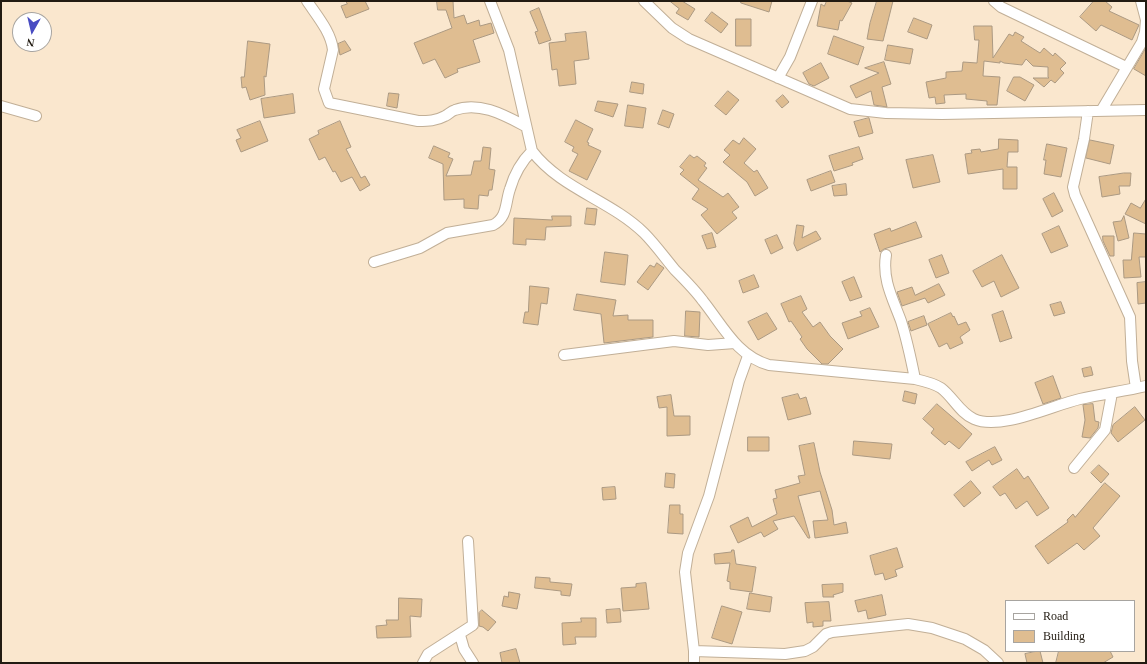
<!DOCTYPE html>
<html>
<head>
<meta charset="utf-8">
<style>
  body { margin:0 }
  #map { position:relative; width:1147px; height:664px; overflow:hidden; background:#fae7ce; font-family:"Times New Roman",serif }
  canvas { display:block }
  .frame { position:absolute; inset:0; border:2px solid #221b12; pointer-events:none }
  .legend { position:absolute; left:1005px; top:600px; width:130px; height:52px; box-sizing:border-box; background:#fff; border:1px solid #a7a4a0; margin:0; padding:5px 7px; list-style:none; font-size:12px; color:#221b12 }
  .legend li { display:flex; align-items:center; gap:8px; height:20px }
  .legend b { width:20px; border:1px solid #a7a4a0 }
  .north { position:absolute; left:12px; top:12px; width:40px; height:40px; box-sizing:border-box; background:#fff; border:1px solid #a7a4a0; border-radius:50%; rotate:188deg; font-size:11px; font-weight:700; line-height:16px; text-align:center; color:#221b12 }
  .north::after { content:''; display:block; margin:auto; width:14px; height:18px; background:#494cc2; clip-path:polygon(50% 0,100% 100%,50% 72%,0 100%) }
</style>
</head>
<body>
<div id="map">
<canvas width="1147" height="664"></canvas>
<div class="frame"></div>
<ul class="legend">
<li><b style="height:5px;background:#fff"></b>Road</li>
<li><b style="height:11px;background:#dfbd91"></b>Building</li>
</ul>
<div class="north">N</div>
</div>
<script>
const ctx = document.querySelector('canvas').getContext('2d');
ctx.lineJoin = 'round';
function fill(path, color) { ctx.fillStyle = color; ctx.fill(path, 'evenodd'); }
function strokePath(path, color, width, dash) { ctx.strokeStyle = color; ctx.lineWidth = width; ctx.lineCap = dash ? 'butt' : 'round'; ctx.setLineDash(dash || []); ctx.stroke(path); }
const building = new Path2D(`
  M346,1H365L369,9L346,18L341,6L347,4Z
  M437,1H453L454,18L464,15L467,24L479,20L480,26L491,23L494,33L473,40L480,62L457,69L458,72L445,78L435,59L423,64L414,43L452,28L446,10H438Z
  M670,1H682L695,9L688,20L676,13L679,9Z
  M741,1H772L769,12L741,3Z
  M827,1H847L852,3L842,21L840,20L838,30L817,26L821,4L824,6Z
  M877,1H893L883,41L867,39L870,23Z
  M1094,1H1105L1112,7L1109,11L1139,25L1132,40L1101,25L1096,31L1080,17Z
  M539,8L551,40L539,44L535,32L538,31L530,12Z
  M712,12L728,24L721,33L705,21Z
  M914,18L932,25L927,39L908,32Z
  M736,19H751V46H736Z
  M974,26H992L993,58L1009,34L1013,36L1015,32L1024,37L1021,41L1040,53L1044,48L1053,56L1055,53L1066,63L1060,69L1064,73L1055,83L1051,80L1044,87L1033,78H1049L1048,77V67L1033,66L1026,59L1022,65L1004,63L1000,61V63L984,61L983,76L1000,77L997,105H987V101L966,99V94L944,95L945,103L936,104L935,97L929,98L926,82L946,78V72L962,71L963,62L977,63L979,40H975Z
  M586,32L589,59L574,61L576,84L559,86L557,69L552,70L549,43L566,41L565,34Z
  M834,36L864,47L858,65L828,54Z
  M248,41L270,44L266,77L264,76L265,95L250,100L246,87L242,88L241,77H244Z
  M345,41L351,50L340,55L338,44Z
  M888,45L913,49L910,64L885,60Z
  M1146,48V76L1134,69Z
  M884,62L891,84L882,87L887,107L874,105L871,91L856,98L850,86L879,73L865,68Z
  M821,63L829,78L814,86L809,84L803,73Z
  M1014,77H1020L1034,85L1025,101L1007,91Z
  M632,82L644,84L643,94L630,92Z
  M728,91L739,100L726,115L715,106Z
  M389,93L399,94L397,108L387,106Z
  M293,94L295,113L264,118L261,99Z
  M783,95L789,102L782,108L776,101Z
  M598,101L618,104L613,117L595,111Z
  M628,105L646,108L643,128L625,126Z
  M663,110L674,114L669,128L658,124Z
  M869,118L873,133L859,137L854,122Z
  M576,120L593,129L587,142L589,143L588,145L601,151L587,180L569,171L578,154L572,151L574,147L565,142Z
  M260,121L268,141L241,152L236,140L241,138L237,130Z
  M340,121L351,147L346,149L361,178L365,176L370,185L360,191L352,177L341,182L335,171L333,172L325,157L319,160L309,139L319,134L318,131Z
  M744,138L756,149L744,163L754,172L757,170L768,188L755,196L747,182L723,162L730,155L724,150L733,140L739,144Z
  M999,139L1018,140V152H1008L1007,167H1017V189H1003V169L968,174L965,154L972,153L971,150L980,149L981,152L998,149Z
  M1090,140L1114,145L1110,164L1086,158Z
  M1047,144L1067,148L1061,177L1044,174L1046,160H1044Z
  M434,146L450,153L448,157L453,159L446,176L471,175L474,161H481L483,147L491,148L489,169L495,170L492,190H489L488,196L479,195L478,209L464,208V199L444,200L443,164L429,158Z
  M859,147L863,159L852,163L853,165L834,171L829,156Z
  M690,155L694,158L697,156L706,163L704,166L707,168L698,180L723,197L728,193L739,207L732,212L737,218L717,234L701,215L708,209L692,199L699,189L680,174L684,170L680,167Z
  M933,155L940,182L913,188L906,160Z
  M831,171L835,182L811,191L807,180Z
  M1124,173H1131L1130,186H1119L1120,194L1102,197L1099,177Z
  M846,184L847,195L834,196L832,186Z
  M1054,193L1063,211L1052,217L1043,199Z
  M1146,199V224L1125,214L1131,203L1140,208Z
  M587,208L597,209L595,225L585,224Z
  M552,216H571V226L546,227L545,240L526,239V245L513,244L514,218L552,220Z
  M1124,216L1129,238L1118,241L1113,222L1121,221Z
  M916,222L922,237L884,249L880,252L874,234L890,228L891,231Z
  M797,225L804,226L802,238L816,231L821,239L797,251L794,244Z
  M1059,226L1068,246L1051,253L1042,234Z
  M712,233L716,247L707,249L702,236Z
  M1134,233L1146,234V257H1139L1141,277L1124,278L1123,260H1131Z
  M777,235L783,248L771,254L765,240Z
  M1103,236H1114V256H1110L1103,241Z
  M605,252L628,255L625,285L601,282Z
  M942,255L949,273L936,278L929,260Z
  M1002,255L1019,288L1001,297L994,281L982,287L973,271Z
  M657,263L664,268L648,290L637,282L650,265L654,267Z
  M754,275L759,287L743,293L739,281Z
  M854,277L862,297L850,301L842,282Z
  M1146,282V303L1138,304L1137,283Z
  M939,284L945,295L928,303L925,298L902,306L897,292L912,287L915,295Z
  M530,286L549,288L547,304L541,303L538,325L523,323L525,312H528Z
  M577,294L616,300L613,316L628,315V320H653V337L604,343L601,314L574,310Z
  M801,296L807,309L802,312L813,327L820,322L830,336L843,349L828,364H822L807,349L800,339L802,337L791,321L789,322L781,304Z
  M1061,302L1065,313L1054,316L1050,305Z
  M870,308L879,327L848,339L842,323L862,316L860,312Z
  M686,311L700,312L699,337L685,336Z
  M1003,311L1012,338L1000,342L992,315Z
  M767,313L777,329L758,340L748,322Z
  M951,313L953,317L954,316L958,325L966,322L970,330L960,337L963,343L950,349L947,343L939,347L928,324Z
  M924,316L927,325L911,331L908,322Z
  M1091,367L1093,375L1084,377L1082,369Z
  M1053,376L1061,398L1043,404L1035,383Z
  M905,391L917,394L915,404L903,401Z
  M798,394L800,399L806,397L811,414L788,420L782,398Z
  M671,395L674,416H690V435L667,436V407L659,408L657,397Z
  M937,404L972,434L959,449L949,441L945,445L931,433L934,429L923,419Z
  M1093,404L1095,421L1099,422L1098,428L1090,438L1082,437L1085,420L1083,405Z
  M1135,407L1145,420L1118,442L1111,433L1113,425Z
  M748,437H769V451H748Z
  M854,441L892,444L890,459L853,455Z
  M814,443L820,472L832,510L834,525L846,522L848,533L815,538L813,521L828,520L820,491L798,496L810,538H808L794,516L773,521L778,529L764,537L761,532L738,543L730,526L748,517L752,527L777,514L773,499L777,498L775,490L800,483L798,476L805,475L799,446Z
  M995,447L1002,460L992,465L989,460L972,471L966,462Z
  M1099,465L1109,474L1101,483L1091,473Z
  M1017,469L1024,479L1028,476L1049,508L1037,516L1027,501L1016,509L1005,493L1000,496L993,487Z
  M666,473L675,474L674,488L665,487Z
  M971,481L981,493L964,507L954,495Z
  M1105,483L1120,496L1093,528L1100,536L1084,550L1077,543L1048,564L1035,546L1068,522L1067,520L1073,514L1075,517Z
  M615,487L616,499L603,500L602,488Z
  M670,505H680V514H683V534L668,533Z
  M897,548L903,567L895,570L897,576L885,580L883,573L875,575L870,556Z
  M732,550H734L736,564L756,567L752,592L730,589V582L727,581L730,563L715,564L714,554L731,552Z
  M536,577L550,578V582L572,584L570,596L561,595V591L535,588Z
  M646,583L649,609L623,611L621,588L636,587V584Z
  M843,584V592L833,595L834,597H823L822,585Z
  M509,592L520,594L517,609L502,606L504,596L508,597Z
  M750,593L772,597L770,612L747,609Z
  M882,595L886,615L868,619L866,610L858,612L855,601Z
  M399,598L422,599L421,617L410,616L411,637L377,638L376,626L387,625L386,620H398Z
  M829,602L831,621H823V626L813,627V622L807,623L805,603Z
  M722,606L742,612L732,644L712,638Z
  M620,609L621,622L607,623L606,610Z
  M482,610L496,622L488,631L483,627L479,626V613Z
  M581,618H596V637H575L576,644L563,645L562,623L581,622Z
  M516,649L520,663H502L500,653Z
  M1040,651L1043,663H1027L1025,654Z
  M1059,651H1110L1113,657L1103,663H1056Z`);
const street = new Path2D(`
  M307,1C317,16 331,32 333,50L324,89L329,103L418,121C428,121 436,121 445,116C449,114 451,111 455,110C479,101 504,115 525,126
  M490,1L509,50L532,151C561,189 610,200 644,233C655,244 665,258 675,270C685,280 695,290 703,301C723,326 737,356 769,365L915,379C924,381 933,383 941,388C953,397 960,413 974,419C1001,431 1053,405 1080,399C1102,394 1124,391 1146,386
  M644,1L672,28L689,39L850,109L886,113L942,114L1146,110
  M994,1L1001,7L1126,67
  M1141,1L1146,20
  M778,78L790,57L812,1
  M1,106L36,116
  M1088,111L1084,139L1073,187L1075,195L1130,317L1132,361L1136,388
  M1101,111L1142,42L1145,32L1146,20
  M886,255C882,280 893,299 901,321C907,340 911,359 915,379
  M374,262L420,248L447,233L493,225C508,217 505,203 510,189C514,175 521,162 532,151
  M564,355L674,341L708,345L735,343
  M1074,468L1105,430L1112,393
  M460,635L464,649L473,663
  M694,651L785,654L805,651L813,647L826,634L832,632L908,624L932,628L965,639L984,650L998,663
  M423,663L428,654L473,625L468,541
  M694,663V651L685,572L688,553L709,496L739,381L748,356`);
fill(building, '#dfbd91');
strokePath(building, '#ab9982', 1);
strokePath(street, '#c1af97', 12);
strokePath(street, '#fff', 10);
</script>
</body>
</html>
